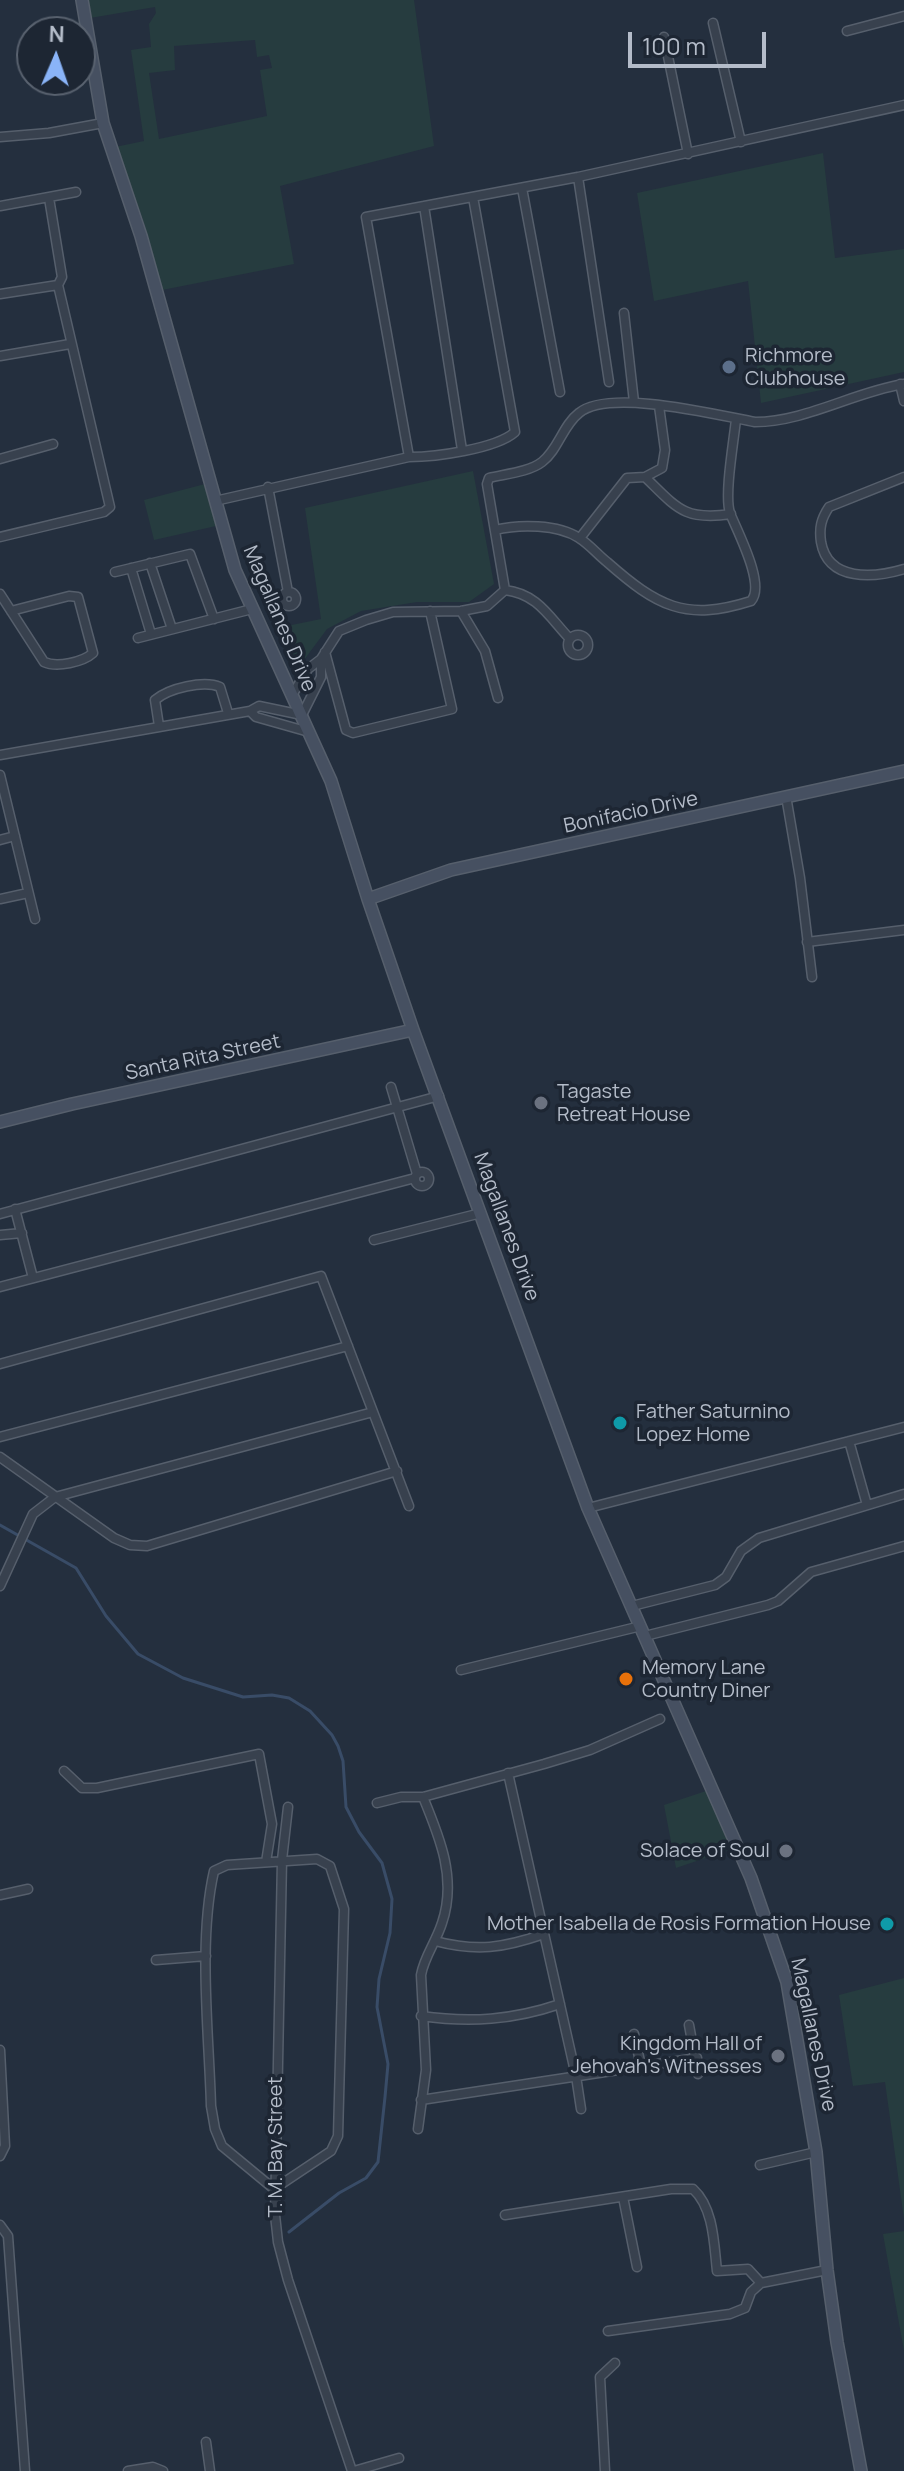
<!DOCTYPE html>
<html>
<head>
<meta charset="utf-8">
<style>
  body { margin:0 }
  #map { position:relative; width:904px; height:2471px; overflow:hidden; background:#242f3e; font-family:Manrope,sans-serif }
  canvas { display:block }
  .north { position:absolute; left:16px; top:16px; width:80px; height:80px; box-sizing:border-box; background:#1d2633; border:2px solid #59626f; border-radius:50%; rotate:2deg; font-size:22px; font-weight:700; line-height:32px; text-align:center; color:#b4bcc9 }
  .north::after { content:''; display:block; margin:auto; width:28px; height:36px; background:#8ab4f8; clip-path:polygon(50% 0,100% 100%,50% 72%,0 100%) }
  .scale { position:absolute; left:628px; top:32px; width:138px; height:36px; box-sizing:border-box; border:4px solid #b4bcc9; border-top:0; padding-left:10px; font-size:24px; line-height:28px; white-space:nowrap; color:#b4bcc9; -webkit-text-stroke:6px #1d2633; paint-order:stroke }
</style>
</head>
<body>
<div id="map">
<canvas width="904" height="2471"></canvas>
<div class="north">N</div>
<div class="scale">100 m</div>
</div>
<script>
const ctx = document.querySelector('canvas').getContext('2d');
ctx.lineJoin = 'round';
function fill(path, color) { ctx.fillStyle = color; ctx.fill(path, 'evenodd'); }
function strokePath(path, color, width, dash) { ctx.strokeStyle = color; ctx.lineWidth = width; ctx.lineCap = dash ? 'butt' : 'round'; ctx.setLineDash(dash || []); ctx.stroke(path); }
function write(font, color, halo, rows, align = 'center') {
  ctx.font = font + ' Manrope,sans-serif'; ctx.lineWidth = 7; ctx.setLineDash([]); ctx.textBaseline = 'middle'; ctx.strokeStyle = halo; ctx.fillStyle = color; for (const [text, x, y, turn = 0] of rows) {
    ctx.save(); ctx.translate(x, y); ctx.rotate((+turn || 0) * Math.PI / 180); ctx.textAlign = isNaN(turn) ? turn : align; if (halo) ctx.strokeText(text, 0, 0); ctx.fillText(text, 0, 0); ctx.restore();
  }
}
const green = new Path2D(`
  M88,0H414L434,146L280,186L294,264L162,290L142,217L115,147L144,141L131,50L151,47L149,24L156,13L155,7L90,18ZM255,40L257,57L269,55L272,68L260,70L267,116L159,139L149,73L175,70L174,46Z
  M823,153L835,258L904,249V372L761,403L748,281L654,301L637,193Z
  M473,471L494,584L469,602H417L361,611L327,629L298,668L277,628L321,619L305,508Z
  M205,484L216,526L154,540L144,500Z
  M706,1791L732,1849L676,1868L664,1805Z
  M904,1978V2219L885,2082L853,2086L839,1995Z
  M904,2231V2351L883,2234Z`);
const stream = new Path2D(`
  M0,1525L76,1568L106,1616L138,1654L183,1678L243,1697L272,1695L289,1698L310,1711L332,1735L338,1746L343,1761L346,1807L359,1832L382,1863L392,1899L390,1933L379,1979L377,2007L388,2064L385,2097L378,2162L366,2178L339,2193L289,2232`);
const street = new Path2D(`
  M713,23L741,142
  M847,31L904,16
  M664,37L688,154
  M0,137L49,133L103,123
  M578,177L609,382
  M522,188L560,392
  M0,206L76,192
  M424,206L462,450
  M0,294L58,285
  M624,313L634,402
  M0,356L70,344
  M900,384L904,401
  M409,457L366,217L578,177L904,105
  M0,459L53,444
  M645,477C677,508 684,521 731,514
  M904,477L829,507C821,519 819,528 821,542C828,582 874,578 904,569
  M268,487L288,592
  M215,501L409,457C435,457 496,449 515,432L473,197
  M495,530C519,524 558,524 579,538C589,544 598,555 607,562C657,606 685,622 751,601C766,585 737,531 730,513C724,495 734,440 736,419
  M0,537L104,512L110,507L58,285L62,277L49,198
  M580,538L627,478L645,477L662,468L665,450L659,406
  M150,563L172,629
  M131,568L151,634
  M115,572L190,554L214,619
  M505,590C538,594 549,617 570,639
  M282 599a7 7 0 1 1 14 0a7 7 0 1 1-14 0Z
  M0,594L44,662C57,668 83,662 93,653L78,597L69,596L11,611
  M461,611L485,651L498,698
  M568 645a10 10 0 1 1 20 0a10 10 0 1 1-20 0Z
  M138,638L252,609
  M325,652L346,730L353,733L452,709L430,611
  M292,695L308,669L321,659L339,631L366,620L393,612L461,611L487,606L505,590L487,484L489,478C505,474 529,472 542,462C558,450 563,425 579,413C609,388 717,415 755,422C805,422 854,392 904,384
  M250,711L256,717L309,732
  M159,726L155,700C169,688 204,680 220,687L228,713
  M0,755L250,711L259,706L302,715L321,677V659
  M0,775L35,919
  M786,796L800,878L812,977
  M0,840L15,836
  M0,899L28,893
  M807,942L904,930
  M391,1087L417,1174
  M415 1179a7 7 0 1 1 14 0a7 7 0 1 1-14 0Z
  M15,1209L33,1278
  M0,1214L439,1096
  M0,1235L22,1233
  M374,1240L481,1213
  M0,1287L415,1178
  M0,1364L321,1276L409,1506
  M0,1437L348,1346
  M849,1441L867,1505
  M0,1457L114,1538L130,1545L147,1546L397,1471
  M588,1508L904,1427
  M0,1586L33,1514L55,1497L373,1412
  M632,1606L715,1585L726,1577L741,1551L759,1538L904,1494
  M645,1636L768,1605L778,1601L811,1572L904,1546
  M461,1670L641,1626
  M64,1771L82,1788H97L259,1754L272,1824L266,1862
  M508,1773L576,2076L581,2109
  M377,1803L401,1797H423L544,1764L590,1750L660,1719
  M288,1807L282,1860L275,2215L278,2242L288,2280L352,2471
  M317,1859L330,1866L344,1909L338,2136L331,2151L274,2189L222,2146L215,2129L211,2106C209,2034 198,1941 214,1871L227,1865Z
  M0,1895L28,1889
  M435,1941C477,1952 503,1948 544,1934
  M156,1960L206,1956
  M421,2016C470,2023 513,2020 560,2004
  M689,2025L698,2074
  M634,2034L641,2066
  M0,2050L5,2146L0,2156
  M421,2100L697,2058
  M418,2129L426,2070L421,1975C424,1957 436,1942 442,1923C457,1879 440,1838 423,1797
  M760,2165L816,2152
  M623,2197L637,2267
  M505,2215L671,2189H693C714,2208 714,2245 717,2271L748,2269L761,2283L827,2270
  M0,2225L8,2236L25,2471
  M608,2331L730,2314L745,2308L751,2292L761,2283
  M206,2442L210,2471
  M128,2471L153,2467L163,2471
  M354,2471L399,2458
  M605,2471L600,2377L615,2363`);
const secondary = new Path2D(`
  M82,0L103,123L141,236L235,570L331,781L368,899L413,1030L588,1508L751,1878L787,1982L816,2152L827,2270L837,2342L861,2471
  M368,899L451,870L904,771
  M0,1122L72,1104L413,1030`);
const markers = [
  [729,367,8,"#5c6f8a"],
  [541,1103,8,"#6b7280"],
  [620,1423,8,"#0f9aa8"],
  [626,1679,8,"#e8710a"],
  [786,1851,8,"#6b7280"],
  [887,1924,8,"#0f9aa8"],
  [778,2056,8,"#6b7280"]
];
const poiNames = [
  ["Richmore",745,356],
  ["Clubhouse",745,379],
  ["Tagaste",557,1092],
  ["Retreat House",557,1115],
  ["Father Saturnino",636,1412],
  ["Lopez Home",636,1435],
  ["Memory Lane",642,1668],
  ["Country Diner",642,1691],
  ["Solace of Soul",770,1851,"right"],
  ["Mother Isabella de Rosis Formation House",871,1924,"right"],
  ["Kingdom Hall of",762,2044,"right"],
  ["Jehovah's Witnesses",762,2067,"right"]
];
const streetNames = [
  ["Magallanes Drive",279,619,67],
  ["Bonifacio Drive",631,813,-12],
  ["Santa Rita Street",203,1058,-12],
  ["Magallanes Drive",506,1227,70],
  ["Magallanes Drive",813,2035,78],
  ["T. M. Bay Street",276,2147,-90]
];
fill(green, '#263c3f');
strokePath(stream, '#394c67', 3);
strokePath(street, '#565f6c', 11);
strokePath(secondary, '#565f6c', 14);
strokePath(street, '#38414e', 8);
strokePath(secondary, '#465061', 11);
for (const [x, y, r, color] of markers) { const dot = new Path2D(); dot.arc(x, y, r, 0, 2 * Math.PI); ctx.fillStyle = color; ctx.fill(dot); strokePath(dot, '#1d2633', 3); }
write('20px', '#b4bcc9', '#1d2633', poiNames, 'left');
write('20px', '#b4bcc9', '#1d2633', streetNames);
</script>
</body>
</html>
